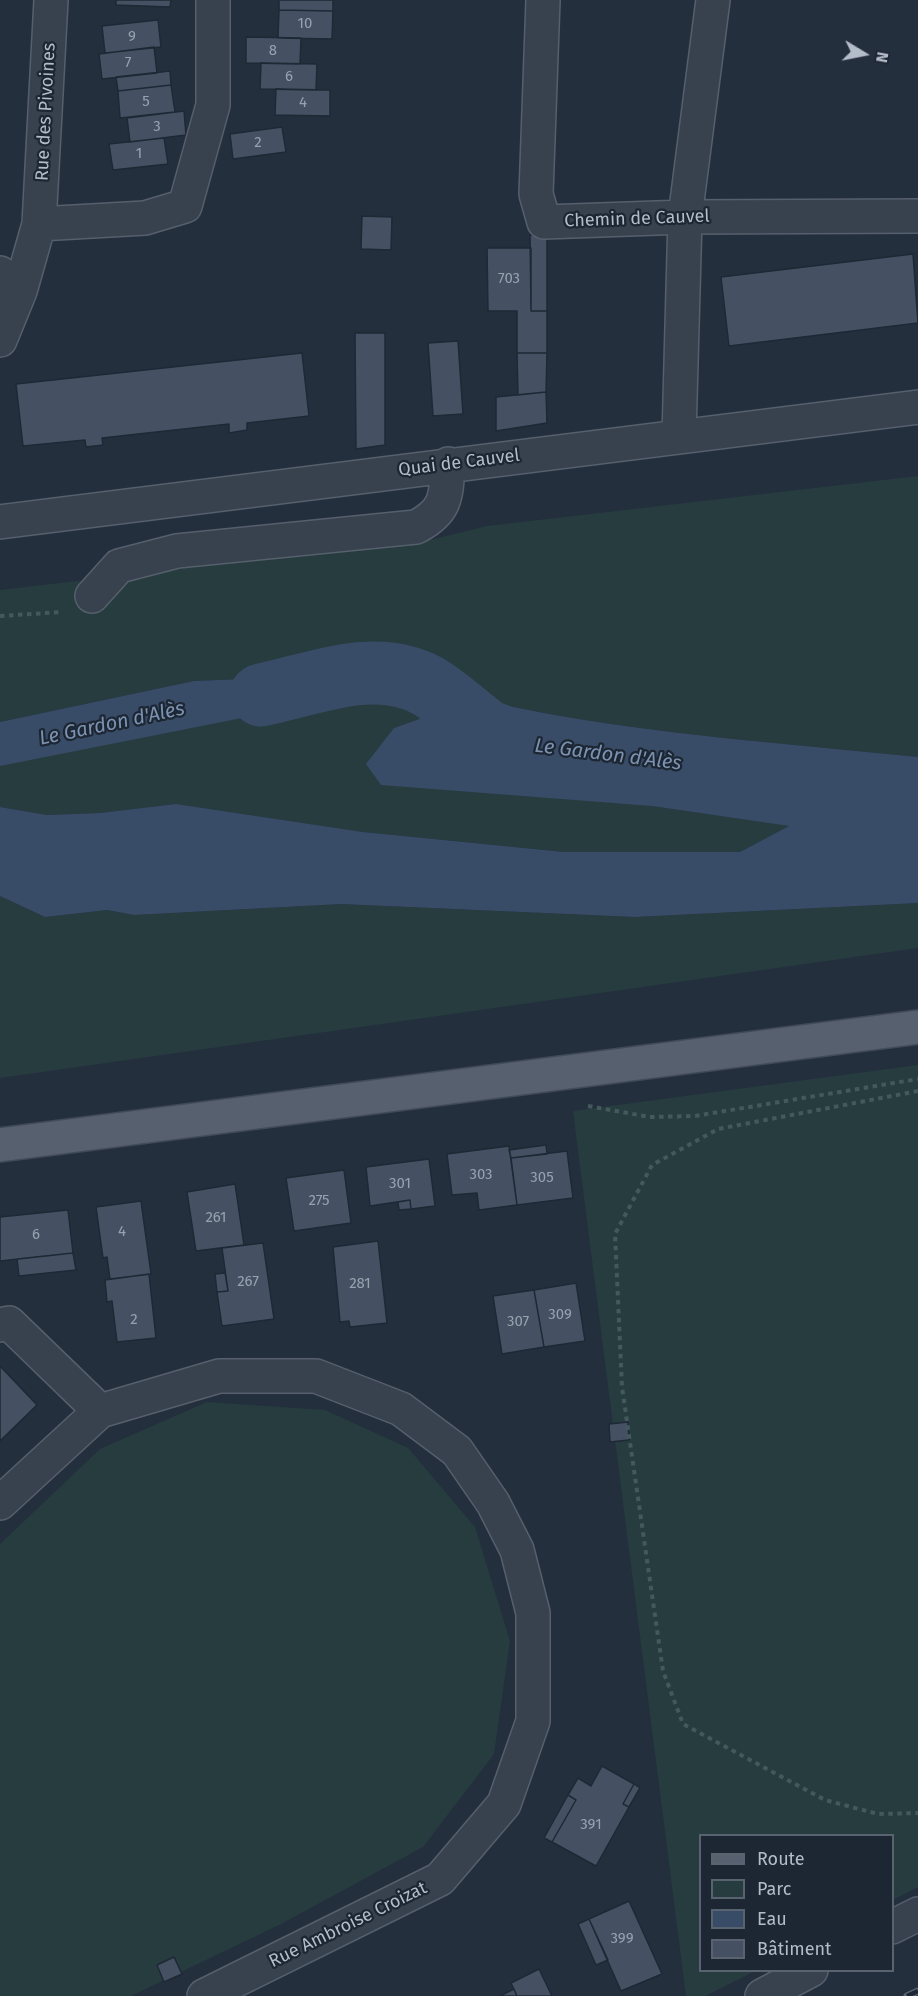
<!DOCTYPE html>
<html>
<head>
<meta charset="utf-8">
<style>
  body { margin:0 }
  #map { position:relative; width:918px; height:1996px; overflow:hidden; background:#242f3e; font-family:"Fira Sans",sans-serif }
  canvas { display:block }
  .legend { position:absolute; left:699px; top:1834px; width:195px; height:138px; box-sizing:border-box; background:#1d2633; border:2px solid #59626f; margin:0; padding:8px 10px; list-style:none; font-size:18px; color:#b4bcc9 }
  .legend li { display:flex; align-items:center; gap:12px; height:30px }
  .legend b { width:30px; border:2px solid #59626f }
  .north { position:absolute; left:834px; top:24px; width:60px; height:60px; -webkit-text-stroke:4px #1d2633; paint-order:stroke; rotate:100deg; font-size:16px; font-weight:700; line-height:24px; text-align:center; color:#b4bcc9 }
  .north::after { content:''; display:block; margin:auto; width:21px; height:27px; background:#b4bcc9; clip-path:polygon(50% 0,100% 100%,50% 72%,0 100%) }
</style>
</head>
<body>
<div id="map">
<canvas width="918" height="1996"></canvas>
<ul class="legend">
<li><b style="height:8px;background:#56606e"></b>Route</li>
<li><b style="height:16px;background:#263c3f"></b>Parc</li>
<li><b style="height:16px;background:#394c67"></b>Eau</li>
<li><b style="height:16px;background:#455162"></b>Bâtiment</li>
</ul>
<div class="north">N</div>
</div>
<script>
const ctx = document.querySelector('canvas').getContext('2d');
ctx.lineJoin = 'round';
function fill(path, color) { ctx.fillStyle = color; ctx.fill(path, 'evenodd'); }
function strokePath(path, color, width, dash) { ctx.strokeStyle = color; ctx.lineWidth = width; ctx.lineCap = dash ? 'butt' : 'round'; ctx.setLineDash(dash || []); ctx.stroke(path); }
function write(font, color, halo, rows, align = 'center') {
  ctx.font = font + ' "Fira Sans",sans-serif'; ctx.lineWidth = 4.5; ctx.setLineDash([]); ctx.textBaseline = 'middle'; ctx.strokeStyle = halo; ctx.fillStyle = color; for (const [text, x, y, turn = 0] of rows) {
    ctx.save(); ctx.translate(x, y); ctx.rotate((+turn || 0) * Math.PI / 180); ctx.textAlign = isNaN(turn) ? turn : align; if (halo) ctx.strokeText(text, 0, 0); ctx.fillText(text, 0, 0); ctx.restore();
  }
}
const green = new Path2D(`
  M918,476V757C756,740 585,731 428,686L429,697L436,713L394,728L652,806L790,826L740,852H564L363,832L176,804L100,813L47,815L0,807V766L343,675L194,681L0,722V590L434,539L487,526Z
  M0,896L45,917L107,910L134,915L341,904L635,917L918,903V948L0,1078Z
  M918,1065V1887L893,1900L892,1836H700V1970L755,1971L705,1996H686L573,1111Z
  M207,1402L325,1410L408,1448L475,1527L510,1641L494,1754L423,1847L281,1924L131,1996H0V1544L100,1449Z`);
const water = new Path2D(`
  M345,675L262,714L0,766V722L194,681Z
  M427,686C586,731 755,740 918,757V903L635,917L341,904L134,915L107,910L45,917L0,896V807L47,815L100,813L176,804L363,832L564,852H740L789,826L652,806L381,785L366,764L394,728L436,713Z`);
const river = new Path2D(`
  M261,695C315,684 375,657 428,686C448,698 468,717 487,731L498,735`);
const building = new Path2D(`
  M116,0H171L170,7L116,5Z
  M279,0H333V11L279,10Z
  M279,10L333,11L332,39L278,38Z
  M158,20L161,47L105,53L102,26Z
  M246,37L301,38L300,64L246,63Z
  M154,47L157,73L102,79L99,54Z
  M261,63L317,64L316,90L260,89Z
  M170,71L171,85L118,91L116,77Z
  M171,85L175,112L120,118L118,91Z
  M276,89L330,90V116L275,115Z
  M184,111L186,135L130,142L127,118Z
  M282,127L286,152L233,159L230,134Z
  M164,138L168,164L113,170L109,144Z
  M362,216L392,217L391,250L361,249Z
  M530,235L547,236V311H531Z
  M487,248H531V311H547V353H517V311H488Z
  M913,254L918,323L729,346L721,277Z
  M355,333H385V445L356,449Z
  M458,341L463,414L433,416L428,343Z
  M302,353L309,416L247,423V430L229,433V424L102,438L103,445L86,447L85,440L23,446L16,384Z
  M517,353H547L546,392L518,395Z
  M546,392L547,423L496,431V397Z
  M546,1145L547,1154L511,1158L509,1150Z
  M509,1146L517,1205L479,1210L477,1193L452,1195L447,1154Z
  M567,1151L573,1198L517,1205L511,1158Z
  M429,1159L435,1206L411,1209L410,1200L370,1206L366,1167Z
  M344,1170L351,1223L294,1231L286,1178Z
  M235,1184L244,1245L196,1251L187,1192Z
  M410,1200L411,1209L399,1210L398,1202Z
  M141,1201L151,1274L110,1279L107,1257L103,1258L96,1207Z
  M68,1210L73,1253L0,1261V1217Z
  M378,1241L387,1323L350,1327L349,1321L340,1322L333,1247Z
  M263,1243L274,1319L222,1326L217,1292L228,1291L222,1248Z
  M73,1253L76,1270L19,1276L17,1259Z
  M225,1273L228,1291L217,1292L215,1274Z
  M149,1274L156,1338L117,1342L112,1301L107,1302L105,1280Z
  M576,1283L585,1341L544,1347L534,1290Z
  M534,1290L544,1347L502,1354L493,1296Z
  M0,1366L37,1405L0,1441Z
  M628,1422L629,1440L610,1442L609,1424Z
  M602,1766L634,1784L623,1804L629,1807L596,1866L552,1842L576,1800L568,1795L578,1778L591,1786Z
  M634,1784L640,1788L629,1807L623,1804Z
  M568,1795L576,1800L552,1842L544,1838Z
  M629,1901L662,1974L621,1991L589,1919Z
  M589,1919L608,1960L596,1965L578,1924Z
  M174,1957L182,1974L164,1982L157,1965Z
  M539,1969L552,1996H517L511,1983Z
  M514,1989L517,1996H500Z`);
const path = new Path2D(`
  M0,616L62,612
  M918,1091L718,1129L652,1165L615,1234L622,1387L663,1671L683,1724L825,1800L878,1814L918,1813
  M588,1106L650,1117L695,1116L918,1079`);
const minor = new Path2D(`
  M543,0L536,194L544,222L685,217L918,216
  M39,224L145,218L185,206L213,105V0
  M0,273L20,291L0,340
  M20,291L39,224L51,0
  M679,436L685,217L713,0
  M0,522L918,407
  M92,596L119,566L177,551L416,527C447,511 446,496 448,464
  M0,1325L9,1323L100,1411
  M0,1503L100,1411L219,1376H316L401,1409L457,1451L493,1503L517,1550L533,1613V1721L504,1804L440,1879L204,1996
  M892,1927L918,1914
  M762,1996L811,1970`);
const major = new Path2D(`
  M0,1145L918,1027`);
const rail = new Path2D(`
  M907,1996L918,1991`);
const numberNames = [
  ["10",305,24],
  ["9",132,37],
  ["8",273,51],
  ["7",128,63],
  ["6",289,77],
  ["5",146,102],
  ["4",303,103],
  ["3",157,127],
  ["2",258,143],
  ["1",139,154],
  ["703",509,279],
  ["303",481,1175],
  ["305",542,1178],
  ["301",400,1184],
  ["275",319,1201],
  ["261",216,1218],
  ["4",122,1232],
  ["6",36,1235],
  ["267",248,1282],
  ["281",360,1284],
  ["309",560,1315],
  ["2",134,1320],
  ["307",518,1322],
  ["391",591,1825],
  ["399",622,1939]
];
const streetNames = [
  ["Rue des Pivoines",46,112,-87],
  ["Chemin de Cauvel",637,219,-2],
  ["Quai de Cauvel",459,463,-7],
  ["Rue Ambroise Croizat",348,1925,-26]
];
const waterNames = [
  ["Le Gardon d'Alès",112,724,-12],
  ["Le Gardon d'Alès",608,755,7]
];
fill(green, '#263c3f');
fill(water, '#394c67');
strokePath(river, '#394c67', 63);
fill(building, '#455162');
strokePath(building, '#1f2835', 1.5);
strokePath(minor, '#565f6c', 36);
strokePath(major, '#414a57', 36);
strokePath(path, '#44595c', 4, [4.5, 4.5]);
strokePath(minor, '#38414e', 33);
strokePath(major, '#56606e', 33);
strokePath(rail, '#5a6575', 7);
strokePath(rail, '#1d2633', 4.5, [14]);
write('15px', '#98a1af', null, numberNames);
write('18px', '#b4bcc9', '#1d2633', streetNames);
write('italic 20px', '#7c92b1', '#1d2633', waterNames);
</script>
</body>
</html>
